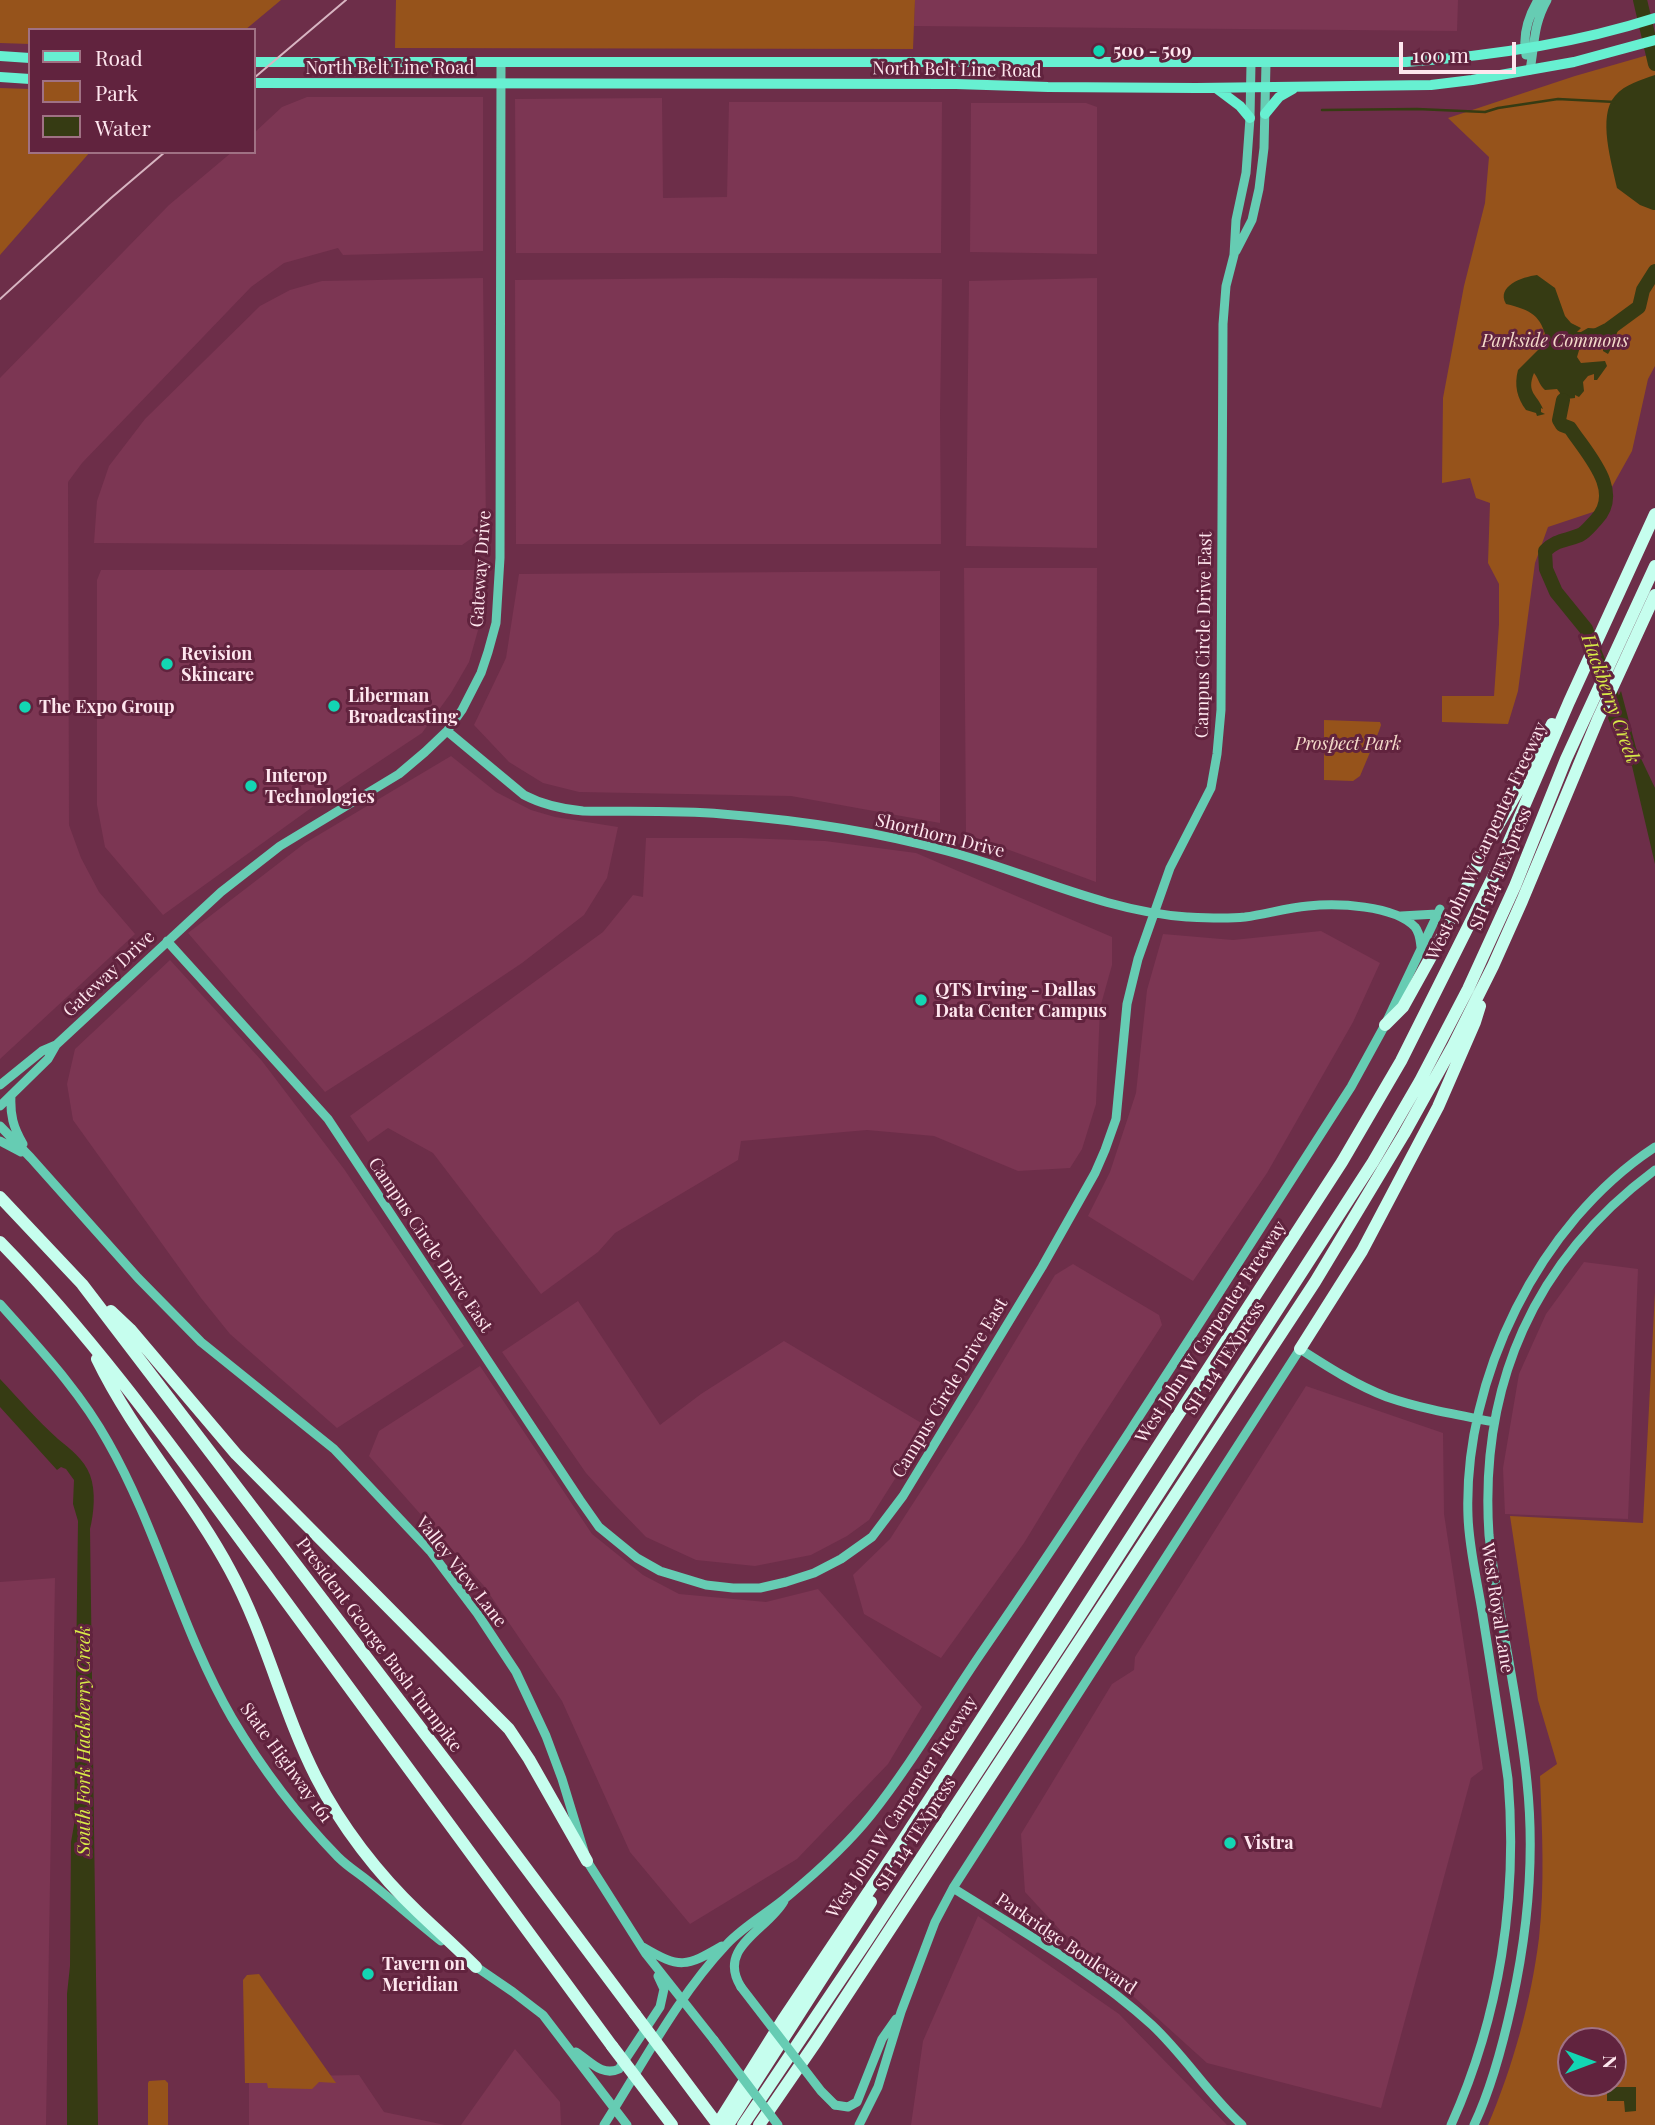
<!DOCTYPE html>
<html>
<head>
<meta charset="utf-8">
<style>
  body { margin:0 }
  #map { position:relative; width:1655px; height:2125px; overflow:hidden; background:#6d2e49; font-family:"Playfair Display",serif }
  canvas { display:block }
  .legend { position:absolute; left:28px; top:28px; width:228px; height:126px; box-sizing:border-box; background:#61233e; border:2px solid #a07184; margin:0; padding:9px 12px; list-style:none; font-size:21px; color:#fee6ee }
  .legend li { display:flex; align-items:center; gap:14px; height:35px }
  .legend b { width:35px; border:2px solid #a07184 }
  .north { position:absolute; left:1557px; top:2027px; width:70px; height:70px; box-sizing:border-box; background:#61233e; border:2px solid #a07184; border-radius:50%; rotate:90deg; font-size:19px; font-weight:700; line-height:28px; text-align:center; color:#fee6ee }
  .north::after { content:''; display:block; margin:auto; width:24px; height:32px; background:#13d5b3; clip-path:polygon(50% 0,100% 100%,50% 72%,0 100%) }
  .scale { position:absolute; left:1399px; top:42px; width:117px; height:32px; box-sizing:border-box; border:4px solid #fee6ee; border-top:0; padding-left:9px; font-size:21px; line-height:24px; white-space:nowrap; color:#fee6ee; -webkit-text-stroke:5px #61233e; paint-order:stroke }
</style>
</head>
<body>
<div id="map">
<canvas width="1655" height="2125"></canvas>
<ul class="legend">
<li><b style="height:9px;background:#67f0d1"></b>Road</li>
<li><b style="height:19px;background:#96531b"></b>Park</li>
<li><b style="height:19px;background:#363b13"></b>Water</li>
</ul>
<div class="north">N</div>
<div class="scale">100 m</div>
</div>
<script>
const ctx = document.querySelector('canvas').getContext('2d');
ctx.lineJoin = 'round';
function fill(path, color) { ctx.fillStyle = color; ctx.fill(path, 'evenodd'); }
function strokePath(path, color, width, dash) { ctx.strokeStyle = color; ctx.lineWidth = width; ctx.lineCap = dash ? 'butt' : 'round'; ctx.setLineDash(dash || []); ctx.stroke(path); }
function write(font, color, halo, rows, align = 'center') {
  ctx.font = font + ' "Playfair Display",serif'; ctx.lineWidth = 6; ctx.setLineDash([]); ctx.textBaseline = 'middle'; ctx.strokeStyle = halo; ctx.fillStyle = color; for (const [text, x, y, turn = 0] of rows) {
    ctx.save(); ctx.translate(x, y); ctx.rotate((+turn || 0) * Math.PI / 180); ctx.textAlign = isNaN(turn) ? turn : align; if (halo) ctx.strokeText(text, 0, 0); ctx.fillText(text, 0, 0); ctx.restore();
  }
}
const built = new Path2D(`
  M915,0H1458L1457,31L914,26Z
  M307,97H483V251L343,255L338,248L284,263L251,287L82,463L68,482L69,825L81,858L99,892L135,934L0,1059V378L169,205L232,152H254V133L282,107Z
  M662,98L663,198L727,197L729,102H942L941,253H516L515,99Z
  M971,103H1086L1097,107V254L970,252Z
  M483,278L486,528L462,545L94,543L97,501L109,466L145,419L260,306L290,290L322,281Z
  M723,278L942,279L940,414L941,544H516L515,280Z
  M1097,278V548L966,546L969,281Z
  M964,568H1097L1096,882L966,834Z
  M101,570H486V602L469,662L451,693L422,733L336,790L163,915L105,847L97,805V580Z
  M940,571V823L791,796L579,792L543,783L509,762L474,725L506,658L519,574Z
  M451,756L496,792L531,810L555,817L618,827L607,878L584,915L522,963L434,1022L325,1092L188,933L305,843Z
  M646,838H742L825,841L916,853L1112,937V965L1100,1008L1096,1104L1082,1149L1070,1168L1018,1171L934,1136L867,1130L741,1141L738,1160L615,1233L598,1252L541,1294L433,1153L388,1128L368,1142L350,1116L603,932L633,895L643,897Z
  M1321,931L1380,963L1353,1022L1267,1173L1193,1281L1088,1216L1110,1172L1136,1093L1147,990L1163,934L1233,940Z
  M170,960L262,1061L344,1169L464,1346L337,1428L230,1334L201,1298L73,1120L67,1084L75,1049Z
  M1584,1262L1638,1269L1628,1519L1505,1514L1503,1468L1519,1374L1546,1314Z
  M1073,1264L1159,1315L1162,1325L1080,1451L1024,1543L941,1658L864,1614L853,1575L890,1539L978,1403L1055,1275Z
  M578,1301L660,1425L701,1394L784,1341L923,1424L917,1444L869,1520L847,1536L811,1555L755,1566L696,1560L646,1537L614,1504L586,1473L502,1352Z
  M480,1366L592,1534L643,1575L679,1594L766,1602L818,1589L922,1707L888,1764L797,1859L690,1924L630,1852L562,1701L484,1586L369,1456L379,1431Z
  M1306,1386L1443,1433L1444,1514L1483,1769L1471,1778L1381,2108L1207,2063L1061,1931L1025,1892L1021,1834L1112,1684L1134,1670L1135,1657Z
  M55,1578L46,2125H0V1582Z
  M978,1916L1119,2014L1227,2125H911L923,2041Z
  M515,2049L560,2102L561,2125H461Z
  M359,2075L384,2112L445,2125H249V2077Z`);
const green = new Path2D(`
  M0,0H281L245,30H30V44L0,43Z
  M396,0H915L913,49L395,48Z
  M1655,53V366L1648,379L1632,451L1599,510L1548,527L1535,563L1518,691L1508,724L1442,722V696H1494L1499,624V584L1488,563L1490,503L1476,498L1470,478L1442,483L1443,398L1464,286L1485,203L1489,157L1448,118L1575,76Z
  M0,88L30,89V152H90L0,255Z
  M1324,720L1380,722L1381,725L1379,731L1360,776L1353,781L1324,780Z
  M1655,1292V2125H1488C1513,2066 1531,2002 1539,1938C1545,1884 1542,1830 1540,1776L1557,1764L1538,1700L1510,1516L1643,1523ZM1571,2041H1613V2083H1571Z
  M259,1974L336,2083L319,2082L312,2089L268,2088L267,2083H245L243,1980L247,1975Z
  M165,2080L168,2083V2125H148V2083L149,2081Z`);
const water = new Path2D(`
  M1655,75V210H1653L1640,205L1617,188C1612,164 1597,116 1615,96C1625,84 1641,80 1655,75Z
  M1537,275L1555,288L1565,316L1571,323L1581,328L1577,332H1581L1588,328L1618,330L1613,345L1608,354L1603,351V344L1597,340L1592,341L1588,345L1580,347L1577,357L1581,363L1605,361L1607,366L1597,380H1594V374L1588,376L1583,382L1584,391L1579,397L1575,395V398L1566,399L1563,416L1558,415L1560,393L1557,389L1545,390C1539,385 1539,379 1534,373C1526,393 1537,394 1543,409L1541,408V412L1545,414L1537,416L1536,413L1526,410C1517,398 1514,385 1518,370L1547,341C1541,315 1531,310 1506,304C1496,286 1522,277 1537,275Z
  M1621,691L1636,748L1655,788V864L1632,766L1625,762L1627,758L1624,751L1620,748L1608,718Z
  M0,1379C19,1399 37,1420 58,1439C70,1449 84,1459 90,1475C96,1491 94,1513 90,1529L98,2125H67V1994L70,1966L71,1842L74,1825L78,1521L73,1504L74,1480L66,1469L61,1467L57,1470L0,1407Z
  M1614,2082V2087H1636V2111L1625,2112L1624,2101H1607V2083Z`);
const stream = new Path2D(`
  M1322,110L1417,109L1485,112L1498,108L1558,99L1615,102`);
const river = new Path2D(`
  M1640,0L1655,64
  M1595,336L1609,329L1639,307L1643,290L1655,271
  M1563,400L1559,420L1562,425L1570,428C1587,454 1624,491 1596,520C1591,525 1586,532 1580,535C1566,541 1557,539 1545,551L1546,569L1556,592L1586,629L1621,721`);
const secondary = new Path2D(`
  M1526,55C1522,35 1528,17 1538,0
  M1530,70C1535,43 1533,25 1547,0
  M1236,251L1252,220L1259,189L1264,148L1266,63
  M447,731L524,795C543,805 562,809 583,811C629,812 676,810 722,814C797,820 874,831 947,851C1027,872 1103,911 1187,917C1207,918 1226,919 1245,917C1266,914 1287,908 1308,906C1337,903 1394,905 1415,927C1420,933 1420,940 1421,947
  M1401,916L1437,914
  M167,941L328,1119L580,1500L599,1527L637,1558L660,1571L706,1585L733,1588H760L786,1582L814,1573L841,1559L872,1537L903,1496L1042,1267L1095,1173L1105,1150L1116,1119L1127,1004L1138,959L1170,868L1211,788L1217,754L1221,710L1223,324L1226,286L1234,255L1236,220L1246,173L1250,118L1251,63
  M0,1085L42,1051L56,1045
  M11,1095C10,1115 13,1127 23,1144
  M0,1106L48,1059L56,1045L221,892L280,846L399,774L425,752L447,731L462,710L481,673L488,652L496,623L500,558L501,63
  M0,1126L31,1158L138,1278L201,1342L334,1449L431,1552L477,1613L516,1672L546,1736L562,1779L587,1861L646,1954L714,2040
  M0,1141L21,1152
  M0,1304C39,1348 80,1391 108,1442C158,1530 181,1630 232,1718C261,1767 298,1816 338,1857C347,1866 358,1873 367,1880C392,1900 416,1921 441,1941
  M953,1888C1021,1931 1092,1970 1152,2025C1185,2056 1209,2095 1242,2125
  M643,1947C680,1969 686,1967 722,1946
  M472,1964L513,1992L543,2015L627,2125
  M741,1987C716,1947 768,1930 784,1901
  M576,2052C590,2061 602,2077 619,2069L660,2007L664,1989L658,1976
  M835,2105L848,2107L857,2102L882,2039L896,2019
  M604,2125C643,2064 677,1997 727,1944C745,1925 768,1913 788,1896C817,1872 848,1844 871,1815C913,1762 946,1704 984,1649C1111,1465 1230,1275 1351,1087L1385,1025L1440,909
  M859,2125L878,2087L901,2012L935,1922L953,1888L1300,1349C1328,1367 1356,1385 1387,1397C1422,1409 1458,1415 1494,1422
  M1451,2125C1500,2016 1518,1897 1508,1779C1500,1723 1491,1667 1482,1611C1477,1580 1469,1548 1468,1516C1463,1379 1539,1223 1655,1147
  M1474,2125C1492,2087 1503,2044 1512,2003C1528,1930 1535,1857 1527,1782C1519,1699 1498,1617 1489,1535C1479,1385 1534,1260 1655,1170`);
const primary = new Path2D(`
  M0,56L30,58
  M254,62H1406C1491,56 1574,44 1655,18
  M0,77L30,79
  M254,83L956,84L1048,87L1196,88L1431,85L1472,80L1574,62L1655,40
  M1216,88L1240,106L1250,118
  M1265,114L1279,97L1293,89`);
const highway = new Path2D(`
  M1385,1025L1403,1007L1453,917L1485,848L1535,761L1552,724
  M0,1197L82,1284L467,1789L635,2014
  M0,1242C101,1345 185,1465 271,1581C385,1736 499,1891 612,2046
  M111,1311L130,1329L236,1454L509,1729L529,1759L587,1861
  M1300,1349L1362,1251L1438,1107L1475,1022L1480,1006
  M97,1359C133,1434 191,1497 230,1570C266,1636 282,1710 316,1777C341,1826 378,1874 418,1912C437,1930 457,1948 476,1967
  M717,2125L784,2018L899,1846L1342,1162L1401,1061L1498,867L1569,702L1655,514
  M728,2125L871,1902
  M743,2125L866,1942L1070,1631L1373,1162L1420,1081L1468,989L1515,886L1566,759L1655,566
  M759,2125L816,2042L1315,1282L1404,1134L1453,1046L1493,966L1522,901L1598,719L1655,595`);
const tram = new Path2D(`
  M254,78L346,0
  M0,299L111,198L165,152`);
const secondaryBridge = new Path2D(`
  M741,1987L821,2091L835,2105
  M714,2040L778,2125`);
const highwayBridge = new Path2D(`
  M635,2014L718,2125
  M612,2046L672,2125`);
const markers = [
  [1099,51,7,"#13d5b3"],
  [167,664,7,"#13d5b3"],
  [334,706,7,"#13d5b3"],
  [25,707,7,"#13d5b3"],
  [251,786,7,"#13d5b3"],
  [921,1000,7,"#13d5b3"],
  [1230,1843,7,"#13d5b3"],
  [368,1974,7,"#13d5b3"]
];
const poiNames = [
  ["500 - 509",1113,51],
  ["Revision",181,654],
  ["Skincare",181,675],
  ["Liberman",348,696],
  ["Broadcasting",348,717],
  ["The Expo Group",39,707],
  ["Interop",265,776],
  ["Technologies",265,797],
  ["QTS Irving - Dallas",935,990],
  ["Data Center Campus",935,1011],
  ["Vistra",1244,1843],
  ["Tavern on",382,1964],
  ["Meridian",382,1985]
];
const streetNames = [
  ["North Belt Line Road",390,68],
  ["North Belt Line Road",957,70,1],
  ["Gateway Drive",481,569,-86],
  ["Campus Circle Drive East",1204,635,-89],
  ["Shorthorn Drive",940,836,14],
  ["West John W Carpenter Freeway",1487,841,-65],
  ["SH 114 TEXpress",1501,869,-67],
  ["Gateway Drive",109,974,-43],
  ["Campus Circle Drive East",430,1245,56],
  ["West John W Carpenter Freeway",1211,1332,-57],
  ["SH 114 TEXpress",1225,1358,-57],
  ["Campus Circle Drive East",950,1388,-59],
  ["Valley View Lane",461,1572,52],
  ["West Royal Lane",1497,1608,81],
  ["President George Bush Turnpike",379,1645,53],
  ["State Highway 161",286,1763,54],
  ["West John W Carpenter Freeway",902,1807,-57],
  ["SH 114 TEXpress",916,1834,-57],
  ["Parkridge Boulevard",1066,1944,34]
];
const parkNames = [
  ["Parkside Commons",1555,341],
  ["Prospect Park",1348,744]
];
const waterNames = [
  ["Hackberry Creek",1610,699,70],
  ["South Fork Hackberry Creek",84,1741,-90]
];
fill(built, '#7c3653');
fill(green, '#96531b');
fill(water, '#363b13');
strokePath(stream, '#363b13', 2.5);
strokePath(river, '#363b13', 14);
strokePath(secondary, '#66ccb3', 9);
strokePath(primary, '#67f0d1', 10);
strokePath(highway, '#c6feee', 12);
strokePath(tram, '#d8b5c2', 2);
strokePath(secondaryBridge, '#66ccb3', 9);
strokePath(highwayBridge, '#c6feee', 12);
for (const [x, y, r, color] of markers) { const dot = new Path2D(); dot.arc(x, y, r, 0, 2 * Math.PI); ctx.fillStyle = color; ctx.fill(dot); strokePath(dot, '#61233e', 2.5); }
write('bold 18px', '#fee6ee', '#61233e', poiNames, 'left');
write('18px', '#fee6ee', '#61233e', streetNames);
write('italic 18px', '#f4dbca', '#61233e', parkNames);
write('italic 19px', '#d8ea47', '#61233e', waterNames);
</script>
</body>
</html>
